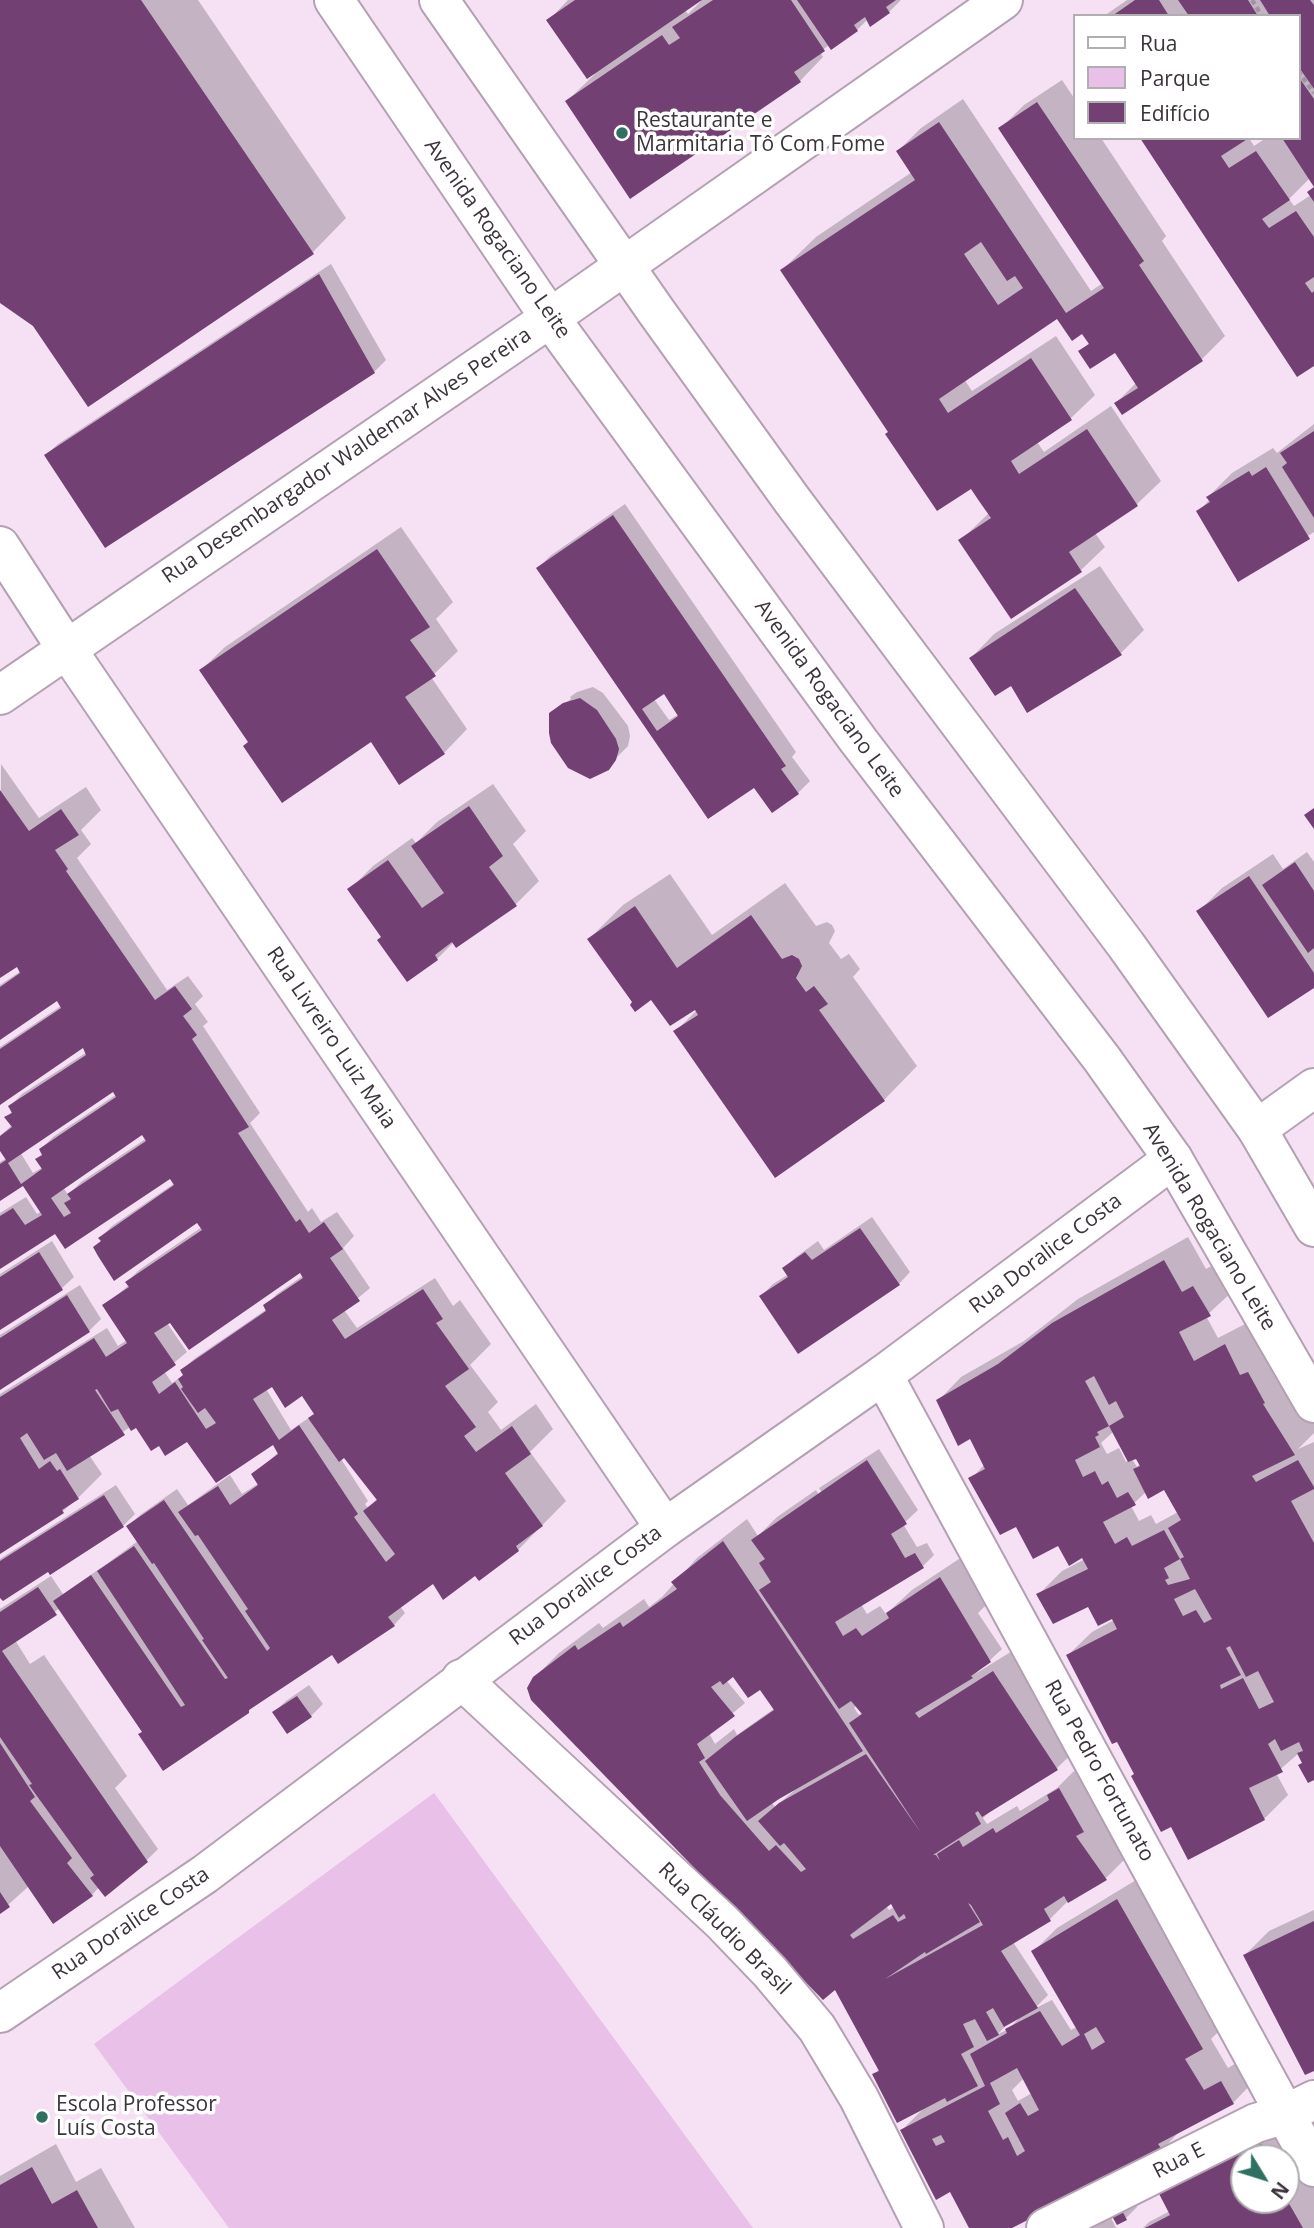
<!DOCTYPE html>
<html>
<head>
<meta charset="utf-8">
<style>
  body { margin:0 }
  #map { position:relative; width:1314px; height:2228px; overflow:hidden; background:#f5e0f4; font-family:"Open Sans",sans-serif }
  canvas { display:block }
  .legend { position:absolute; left:1073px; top:14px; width:228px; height:126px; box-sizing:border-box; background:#fff; border:2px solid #b1aeb1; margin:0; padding:9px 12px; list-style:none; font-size:21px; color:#3c343c }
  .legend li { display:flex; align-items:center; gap:14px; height:35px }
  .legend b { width:35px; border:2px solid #b1aeb1 }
  .north { position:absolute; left:1230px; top:2144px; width:70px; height:70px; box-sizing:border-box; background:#fff; border:2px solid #b1aeb1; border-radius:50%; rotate:128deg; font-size:19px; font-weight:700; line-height:28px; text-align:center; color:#3c343c }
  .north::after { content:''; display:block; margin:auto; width:24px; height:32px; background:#2e7162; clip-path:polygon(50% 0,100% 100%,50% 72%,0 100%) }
</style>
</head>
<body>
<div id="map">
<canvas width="1314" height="2228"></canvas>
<ul class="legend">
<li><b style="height:9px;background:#fff"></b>Rua</li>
<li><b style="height:19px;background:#e8c0e8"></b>Parque</li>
<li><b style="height:19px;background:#724073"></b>Edifício</li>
</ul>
<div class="north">N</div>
</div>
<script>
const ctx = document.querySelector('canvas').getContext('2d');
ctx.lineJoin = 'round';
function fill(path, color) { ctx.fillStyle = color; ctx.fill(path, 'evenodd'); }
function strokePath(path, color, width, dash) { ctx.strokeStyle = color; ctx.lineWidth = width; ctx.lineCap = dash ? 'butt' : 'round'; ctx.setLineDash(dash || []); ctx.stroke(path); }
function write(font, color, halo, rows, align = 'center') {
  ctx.font = font + ' "Open Sans",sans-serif'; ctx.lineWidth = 7; ctx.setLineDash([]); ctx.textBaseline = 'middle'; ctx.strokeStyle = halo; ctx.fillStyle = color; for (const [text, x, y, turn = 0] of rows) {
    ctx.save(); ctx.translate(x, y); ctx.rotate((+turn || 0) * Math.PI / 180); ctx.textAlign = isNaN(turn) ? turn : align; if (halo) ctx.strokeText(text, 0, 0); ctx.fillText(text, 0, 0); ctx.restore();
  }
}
const green = new Path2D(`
  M434,1793L753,2228H229L94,2044Z`);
const shadow = new Path2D(`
  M0,0H198L346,218L313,252L35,325L0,300Z
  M568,0H901L889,12L868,19L857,30L829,45L820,52L823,57L800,81L567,101L595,74L549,20ZM699,0L701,1L688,14L685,10Z
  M1127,0H1314V184L1310,178L1289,199L1294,206L1311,195L1309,192L1314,187V364L1142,138H1249L1254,146L1266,138H1298V16H1104Z
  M1062,80L1074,98V138H1101L1166,236L1162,241L1225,336L1201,360L1116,403L1136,383L1115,351L1080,352L1090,342L1083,332L1057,317L964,379L972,391L1056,336L1095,395L1071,418L1037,442L1044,452L1111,406L1161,481L1137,504L1095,533L1105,547L1081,570L961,540L989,513L971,486L890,432L782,270L816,237L912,172L898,151L921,128L963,99L1091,291L1103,283L1000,129L1024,105Z
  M331,264L386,360L374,372L46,455L58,444Z
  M1314,424V532L1239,579L1198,512L1210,499L1208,497L1232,473L1273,448L1277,453Z
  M625,504L796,752L792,757L810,781L798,793L755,785L709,816L538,568L550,556ZM664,692L679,714L669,720L654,699Z
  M401,527L453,602L436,619L458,651L431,677L467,729L444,753L371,740L250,742L201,670L225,647Z
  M1100,566L1144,630L1120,654L1011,683L971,658L994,634Z
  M593,687L603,693L628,726L630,736L628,746L614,760L551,714L560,705V707L571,699L570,697L577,692Z
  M1,764L39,818L86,787L101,810L81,830L91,844L77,858L167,990L188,976L203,996L195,1004L208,1022L203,1026L260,1113L250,1123L308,1212L312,1208L321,1222L337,1212L354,1236L343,1248L370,1288L344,1310L357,1328L435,1278L453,1306L460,1300L491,1344L470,1365L498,1402L488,1412L501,1430L536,1404L553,1429L530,1452L566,1501L518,1550L475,1573L433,1582L400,1606L405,1613L394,1625L333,1653L257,1702L248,1712L143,1731L60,1608L15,1640L30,1664L44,1655L127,1776L115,1788L158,1849L146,1861L99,1887L92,1895L29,1886L0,1912V1609L51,1576L63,1594L105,1565L138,1541L128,1526L140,1515L177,1489L188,1505L230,1475L242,1494L259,1483L253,1475L279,1452L273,1442L188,1439L159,1443L137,1425L130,1427L89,1455L102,1474L78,1498L63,1511L0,1552V1394L107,1328L118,1346L127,1340L105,1305L129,1285L127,1282L139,1270L202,1227L197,1221L102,1240L100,1238L112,1226L175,1183L171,1176L56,1232L0,1267V1213L26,1197L37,1214L42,1211L23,1184L0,1199V1162L7,1158L0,1148V1136L12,1125L6,1117L13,1111L10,1106L22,1094L87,1052L84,1046L0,1103V1047L61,1006L57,999L0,1038V985L21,971L18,964L0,976ZM113,1090L117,1094L53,1137L41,1149L43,1154V1167L33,1173L20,1152ZM143,1133L147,1138L81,1182L68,1195L63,1187ZM300,1270L304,1275L277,1294L265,1306L267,1309L194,1359L182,1370L185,1374L172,1383L164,1371L187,1352L167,1323ZM272,1384L303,1394L316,1413L291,1430L266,1389ZM345,1456L378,1498L368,1508L365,1504L368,1501L341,1459Z
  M493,784L526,831L513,844L539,881L516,904L454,942L437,959L383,937L350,889L373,866L412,838L416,843L437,822Z
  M1307,852L1314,862V986L1199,911L1222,888L1273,854L1283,869Z
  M670,874L712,935L785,883L816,926L827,922L832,925L835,931L829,943L841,959L849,954L860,969L853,977L917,1066L884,1100L675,1032L702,1005L652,997L634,1002L589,939L623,905Z
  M872,1217L910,1272L899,1284L761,1296L773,1284L789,1274L784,1268L796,1257L818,1241L824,1250Z
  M1188,1237L1206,1269L1217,1263L1234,1290L1206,1316L1218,1338L1249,1322L1314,1424V1433L1298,1449L1314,1442V1778L1299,1753L1276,1773L1288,1795L1264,1819L1172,1824L1136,1774L1068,1655L1092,1632L1114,1620L1089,1604L1038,1595L1062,1571L1085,1559L1058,1543L1017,1525L971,1479L985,1464L970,1436L938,1401L961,1377L1024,1341L1078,1299ZM1114,1431L1129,1460L1126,1462L1119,1448L1107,1454L1101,1443ZM1137,1457L1141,1463L1137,1467L1132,1459ZM1165,1488L1178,1512L1156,1524L1151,1515L1139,1521L1131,1506L1146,1492Z
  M52,1241L74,1277L62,1288L0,1328V1274Z
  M80,1285L101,1319L89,1331L0,1388V1335Z
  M879,1449L918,1510L903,1524L917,1547L927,1543L934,1555L923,1566L861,1604L867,1614L880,1606L886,1614L912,1590L965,1555L992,1599L978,1613L1002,1649L975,1674L1017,1648L1081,1745L1057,1768L994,1808L983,1818L987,1824L1017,1806L1020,1811L1057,1788L1073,1772L1083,1766L1129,1855L1105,1879L1068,1901L1050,1919L1013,1942L1048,1995L1034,2009L1052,2000L1071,2030L1077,2027L1033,1952L1057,1928L1141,1877L1226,2024L1211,2039L1228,2068L1245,2058L1256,2079L1233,2103L1181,2130L1162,2150L1008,2228H971L951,2189L902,2130L925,2107L874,2075L879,2069L838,1990L534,1678L559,1653L599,1623L603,1628L644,1599L649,1607L662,1597L697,1558L747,1519L758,1536L777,1517L816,1490L877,1588H881L819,1488ZM734,1675L763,1690L775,1708L737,1735L734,1729L715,1744L709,1733L745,1703L726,1680ZM857,1705L862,1712L859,1715L854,1708ZM796,1789L775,1807L771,1802ZM891,1902L894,1907L889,1910L886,1906ZM1020,2017L1009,2029L998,2034L1009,2022ZM1024,2078L1032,2093L1018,2101L1012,2090Z
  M116,1485L135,1514L123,1526L0,1595V1559Z
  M309,1685L323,1704L311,1716L274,1712L286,1701Z
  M1314,1910V2069L1245,1955L1269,1931Z
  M1268,2124L1299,2180L1309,2174L1314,2182V2228H1143L1149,2222L1170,2211ZM1244,2158H1286V2200H1244Z
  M56,2144L76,2182L101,2168L135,2228H0V2176Z
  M1131,2195L1137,2207L1126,2218L1111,2211Z
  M1109,2214L1116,2228H1083Z`);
const building = new Path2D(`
  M0,0H141L314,254L88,407L33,326L0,303Z
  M575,0H702L587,79L546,20Z
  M713,0H791L825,51L794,72L801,82L630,199L565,101L662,35L669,45L680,38L672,27Z
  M797,0H896L886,7L890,13L870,27L865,17L854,25L858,31L831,50Z
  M1135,0H1159L1169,16H1112Z
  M1178,0H1248L1258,16H1189Z
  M1260,0H1310L1314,5V89L1298,66V16H1270Z
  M1298,76L1314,99V202L1307,192L1314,187L1282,138H1298Z
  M1037,102L1144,261L1139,265L1203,361L1122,415L1114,403L1138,388L1115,353L1090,369L1078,351L1089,344L1082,334L1072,341L1057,319L939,399L948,413L1031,358L1072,420L1011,461L1019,474L1087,429L1138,506L1069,552L1082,572L1011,619L958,540L991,518L979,501L971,489L937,511L885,434L888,432L780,270L915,180L896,151L939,122L1066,313L1104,288L998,128ZM981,242L1007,281L1015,276L1023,288L998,305L964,254Z
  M1140,138H1249L1221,156L1229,168L1256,151L1290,200L1262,219L1269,228L1296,211L1314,237V277L1305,283L1312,293L1314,291V366L1297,377Z
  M319,274L375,373L105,548L44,455Z
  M1314,431V518L1282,467L1287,463L1280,453Z
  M1266,467L1310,539L1238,582L1196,511L1210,502L1206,497L1249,471L1252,476Z
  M613,515L786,766L781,769L799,794L772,813L754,788L708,819L536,568ZM664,694L678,716L657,731L642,709Z
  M377,549L430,627L410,640L436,676L405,697L445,754L399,785L371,742L282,803L243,746L248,742L199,670Z
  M1075,588L1122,655L1027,713L1011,686L995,696L969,658Z
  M580,698L597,710L616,739L619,749L616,760L609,770L590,779L568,768L551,743L549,733V713L563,703Z
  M0,790L29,831L61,809L79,835L55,850L68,869L66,871L155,1000L175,986L192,1009L183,1016L197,1035L192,1039L249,1127L238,1133L296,1222L300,1219L309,1233L324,1222L343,1249L330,1258L360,1301L332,1320L345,1339L423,1289L443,1319L436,1323L469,1369L445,1386L476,1427L464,1436L476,1452L512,1426L531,1454L505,1473L543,1526L516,1546L519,1551L479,1581L475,1576L443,1600L433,1584L388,1617L395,1626L338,1664L332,1655L249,1710V1713L163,1771L138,1734L142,1732L53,1601L91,1575L181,1707L185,1705L97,1571L134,1546L225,1679L228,1678L202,1640L204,1639L154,1563L152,1564L126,1526L164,1500L267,1651L270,1648L245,1611L248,1609L198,1535L195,1536L178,1512L218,1486L230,1505L258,1485L251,1474L278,1454L273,1445L216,1483L187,1442L165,1456L159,1446L151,1451L136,1428L131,1431L118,1409L111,1412L97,1389L95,1390L125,1435L67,1471L56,1453L44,1460L27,1433L20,1438L39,1469L50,1461L57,1471L60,1469L79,1499L62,1510L64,1513L0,1554V1397L94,1338L106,1357L127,1343L102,1305L129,1287L125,1282L202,1230L197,1223L114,1281L98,1256L93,1247L101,1241L98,1238L174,1185L170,1179L65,1249L55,1234L0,1269V1216L13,1208L25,1225L42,1215L23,1186L0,1201V1164L6,1160L0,1151V1136L12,1127L4,1117L12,1113L8,1106L86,1055L83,1048L0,1105V1049L61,1008L57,1001L0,1040V987L20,973L17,967L0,978ZM113,1092L116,1097L39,1149L42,1155L35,1159L42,1169L21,1184L8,1163ZM142,1135L146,1141L67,1194L71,1199L64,1203L71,1213L64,1217L51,1198ZM300,1273L303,1278L263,1305L266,1311L180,1370L183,1375L178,1379L183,1387L181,1389L198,1413L205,1408L216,1423L206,1429L175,1382L159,1394L152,1382L176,1365L154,1333L170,1323L189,1350ZM272,1387L285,1408L302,1396L314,1414L308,1418L339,1462L344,1458L377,1500L363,1511L395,1554L386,1562L354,1517L358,1514L299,1425L279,1440L253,1399Z
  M469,806L503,856L489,867L517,906L456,948L452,942L435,955L438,960L407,982L377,940L381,937L347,889L388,860L422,908L444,893L411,846Z
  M1314,808V829L1304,815Z
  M1295,862L1314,891V948L1308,953L1262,885Z
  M1249,876L1314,973V988L1268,1018L1196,911Z
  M635,906L677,968L751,915L782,959L792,955L799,959L802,966L796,978L806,992L814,986L828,1004L819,1010L885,1101L775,1178L673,1031L698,1015L695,1010L670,1026L651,1000L635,1012L630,1005L632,1002L587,939Z
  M860,1228L900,1285L798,1354L759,1296L788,1277L782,1268L805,1252L812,1260Z
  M39,1252L63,1290L0,1330V1277Z
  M1164,1260L1182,1292L1193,1286L1211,1316L1179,1332L1194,1361L1225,1344L1240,1375L1248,1372L1265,1403L1263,1404L1295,1455L1252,1476L1256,1482L1298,1460L1314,1487V1489L1291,1501L1314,1543V1780L1308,1783L1298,1765L1302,1763L1297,1753L1303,1751L1299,1742L1281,1751L1275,1739L1268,1744L1283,1772L1249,1788L1265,1820L1188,1860L1171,1827L1161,1832L1131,1776L1134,1774L1117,1742L1112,1744L1066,1655L1117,1629L1112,1619L1098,1626L1088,1607L1053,1624L1036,1594L1088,1569L1082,1558L1069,1566L1058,1546L1033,1559L1016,1527L1000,1535L968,1478L985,1469L970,1439L958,1446L936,1400L998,1364L1052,1323ZM1094,1376L1109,1405L1116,1401L1124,1417L1109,1426L1128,1462L1136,1459L1140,1466L1133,1469L1148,1499L1164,1490L1181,1520L1168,1528L1184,1557L1180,1559L1190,1579L1168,1585L1165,1580L1169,1578L1164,1568L1180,1559L1164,1530L1132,1546L1127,1537L1115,1544L1103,1522L1136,1505L1128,1492L1117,1498L1108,1481L1102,1485L1095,1471L1083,1477L1075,1460L1100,1447L1095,1437L1099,1435L1097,1432L1109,1426L1085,1381ZM1195,1589L1212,1619L1204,1623L1196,1610L1183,1616L1174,1599ZM1230,1646L1246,1677L1258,1671L1274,1702L1259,1709L1243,1678L1221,1689L1220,1685L1241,1675L1226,1648Z
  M67,1295L90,1332L0,1390V1338Z
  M867,1460L907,1524L891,1534L905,1558L915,1553L924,1568L835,1622L843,1636L856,1628L862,1636L889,1618L886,1613L940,1577L991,1662L971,1676L973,1678L915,1713L919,1718L993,1671L1058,1770L982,1817L978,1811L975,1813L981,1824L933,1855H936L940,1861L937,1854L959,1840L963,1847L993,1828L996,1833L1049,1800L1047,1795L1059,1788L1084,1832L1076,1836L1107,1880L1068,1903L1064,1896L1044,1909L1051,1921L1001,1951L1038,2008L1004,2027L993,2008L986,2012L999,2035L987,2041L975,2019L963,2024L974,2047L961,2054L978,2086L947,2102L945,2098L897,2123L872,2074L879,2071L835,1990L823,2000L531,1700L527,1688L533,1677L575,1645L578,1650L620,1622L623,1627L677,1589L671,1582L723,1541L863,1751L779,1799L747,1821L705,1761L735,1737L774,1710L760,1690L748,1698L733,1677L723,1685L720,1681L711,1687L735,1716L697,1744L705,1758L699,1762L720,1795L769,1851L776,1845L801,1872L806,1869L784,1843L780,1846L758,1821L779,1803L866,1754L921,1833L849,1723L862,1714L851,1701L839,1709L759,1590L771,1582L759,1563L765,1559L751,1540ZM968,1903L971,1905L983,1925L885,1979L925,1952L926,1954L980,1922ZM891,1904L899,1918L904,1914L906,1918L898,1922L893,1915L853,1939L850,1935Z
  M104,1495L124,1527L50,1575L48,1572L3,1601L0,1598V1561Z
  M38,1587L57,1615L2,1651L148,1862L105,1897L90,1878L94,1875L29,1785L32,1784L0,1737V1612Z
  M297,1696L312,1717L287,1734L272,1712Z
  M0,1743L35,1797L30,1801L72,1858L67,1863L93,1896L53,1924L0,1846Z
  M0,1892L10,1907L0,1914Z
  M1117,1899L1203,2049L1185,2059L1204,2090L1221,2081L1234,2104L1158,2144L1163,2151L1012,2228H969L950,2192L936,2200L900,2130L985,2086L970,2054L1007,2033L1005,2029L1040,2011L1062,2046L1080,2035L1031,1951ZM1096,2027L1105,2042L1092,2050L1084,2034ZM1017,2068L1039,2110L1028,2116L1020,2103L1005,2113L1025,2151L1017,2156L1008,2137L1003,2140L988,2111L1000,2104L990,2083ZM941,2135L945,2142L936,2146L932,2139Z
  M1314,1921V2071L1305,2075L1243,1955Z
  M1256,2134L1269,2158H1244V2200H1287L1303,2228H1145L1170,2215L1155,2186Z
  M32,2167L52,2204L77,2190L98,2228H0V2185Z
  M1119,2205L1127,2220L1117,2225L1109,2211Z`);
const path = new Path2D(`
  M1252,0L1262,16
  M1298,71L1314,93`);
const street = new Path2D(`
  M0,546L66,648L665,1528
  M0,695L550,318L1003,0
  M1257,1129L1314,1088
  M883,1375L1314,2167
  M461,1679L722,1922L770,1972L817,2028L859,2098L924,2228
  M1046,2228L1256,2123L1286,2114L1314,2100`);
const secondary = new Path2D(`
  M0,2013L205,1874L665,1528L883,1375L1173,1159`);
const primary = new Path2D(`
  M334,0L550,318L858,740L1102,1059L1173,1159L1314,1403
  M439,0L658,314L792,500L1126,945L1257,1129L1314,1227`);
const markers = [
  [622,133,7,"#2e7162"],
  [42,2117,7,"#2e7162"]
];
const poiNames = [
  ["Restaurante e",636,121],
  ["Marmitaria Tô Com Fome",636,145],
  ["Escola Professor",56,2105],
  ["Luís Costa",56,2129]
];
const streetNames = [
  ["Avenida Rogaciano Leite",497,239,55],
  ["Rua Desembargador Waldemar Alves Pereira",347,456,-34],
  ["Avenida Rogaciano Leite",829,699,54],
  ["Rua Livreiro Luiz Maia",331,1038,56],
  ["Avenida Rogaciano Leite",1209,1227,59],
  ["Rua Doralice Costa",1046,1254,-37],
  ["Rua Doralice Costa",586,1586,-37],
  ["Rua Pedro Fortunato",1099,1771,61],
  ["Rua Doralice Costa",131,1924,-34],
  ["Rua Cláudio Brasil",724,1929,45],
  ["Rua E",1179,2161,-27]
];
fill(green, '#e8c0e8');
fill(shadow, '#0003');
fill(building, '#724073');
strokePath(street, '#b3a0b2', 42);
strokePath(secondary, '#b3a0b2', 42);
strokePath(primary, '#b3a0b2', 42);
strokePath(path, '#a293a2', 4.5, [5, 3.5]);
strokePath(street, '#fff', 38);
strokePath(secondary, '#fff', 38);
strokePath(primary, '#fff', 38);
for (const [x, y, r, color] of markers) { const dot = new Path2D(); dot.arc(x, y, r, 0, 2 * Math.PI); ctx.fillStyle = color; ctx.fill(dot); strokePath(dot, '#fff', 2.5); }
write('21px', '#3c343c', '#fff', poiNames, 'left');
write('21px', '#3c343c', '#fff', streetNames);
</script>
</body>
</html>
